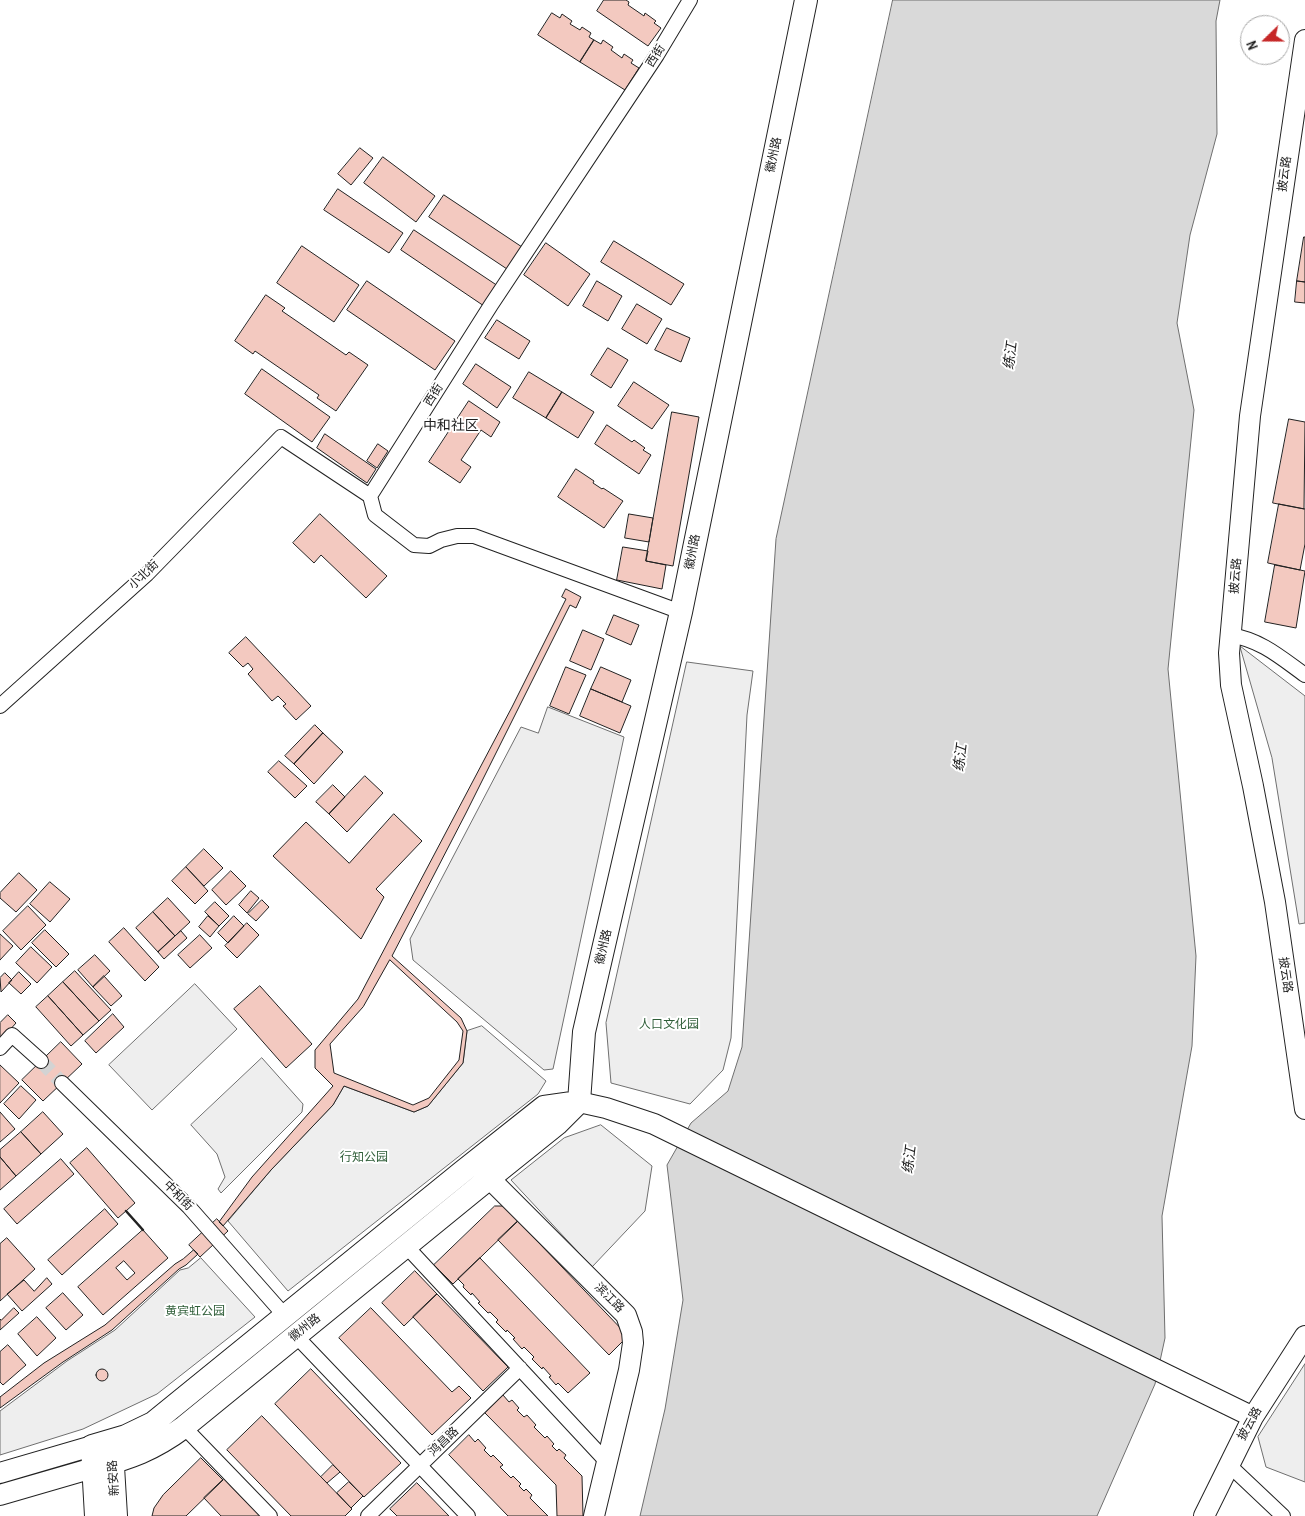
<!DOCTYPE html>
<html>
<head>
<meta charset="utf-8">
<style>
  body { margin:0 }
  #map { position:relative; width:1305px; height:1516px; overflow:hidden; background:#fff; font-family:"Archivo Narrow",sans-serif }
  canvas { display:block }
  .north { position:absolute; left:1240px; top:15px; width:50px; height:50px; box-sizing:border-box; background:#fff; border:1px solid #a7a7a7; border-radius:50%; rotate:248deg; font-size:14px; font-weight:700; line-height:20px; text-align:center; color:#222 }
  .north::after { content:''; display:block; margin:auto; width:18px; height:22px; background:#c62828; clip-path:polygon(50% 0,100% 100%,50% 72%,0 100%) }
</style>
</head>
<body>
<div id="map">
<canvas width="1305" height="1516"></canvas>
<div class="north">N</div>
</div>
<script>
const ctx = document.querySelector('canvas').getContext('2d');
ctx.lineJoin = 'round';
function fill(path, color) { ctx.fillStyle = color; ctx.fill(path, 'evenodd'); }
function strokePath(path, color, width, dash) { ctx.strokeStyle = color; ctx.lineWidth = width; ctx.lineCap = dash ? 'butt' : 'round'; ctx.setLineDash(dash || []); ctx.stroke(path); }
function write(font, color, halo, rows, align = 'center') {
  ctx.font = font + ' "Archivo Narrow","Noto Sans SC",sans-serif'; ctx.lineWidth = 4; ctx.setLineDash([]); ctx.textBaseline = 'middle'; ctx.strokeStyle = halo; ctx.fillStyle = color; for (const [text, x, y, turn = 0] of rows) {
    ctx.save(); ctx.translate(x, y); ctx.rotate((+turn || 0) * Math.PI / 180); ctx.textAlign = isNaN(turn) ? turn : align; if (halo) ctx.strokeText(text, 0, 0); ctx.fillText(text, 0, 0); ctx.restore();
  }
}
const green = new Path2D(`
  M1240,646L1305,696V923L1299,924L1272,758Z
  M687,662L753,671L747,715L731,1038L723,1070L690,1104L611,1083L606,1023Z
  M195,984L237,1029L152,1110L109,1065Z
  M482,1026L546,1081L538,1094L288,1291L228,1221L271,1170L333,1105L344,1086L414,1112L428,1106L463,1063L467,1031Z
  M262,1058L303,1104L302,1112L221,1193L218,1189L225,1177L217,1154L191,1125Z
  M601,1125L652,1166L645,1211L592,1267L511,1180L564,1138Z
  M201,1258L255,1317L157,1394L83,1429L0,1455V1411L67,1361L115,1330L180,1270L188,1268Z
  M1305,1364V1482L1266,1467L1258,1437Z`);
const parking = new Path2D(`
  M548,707L624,737L553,1069L544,1070L413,960L410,939L521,727L538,733Z`);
const water = new Path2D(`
  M893,0H1220L1216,21L1217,134L1190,235L1177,323L1194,410L1168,669L1196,956L1192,1046L1162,1216L1165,1338L1155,1384L1097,1516H640L665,1409L683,1300L667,1165L691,1123L728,1091L742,1047L776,539Z`);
const building = new Path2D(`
  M604,0H626L629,2L628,5L644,16L645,13L656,21L654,23L661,28L648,46L597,11Z
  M552,13L560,18L562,14L572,21L570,24L580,30L582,27L591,33L589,37L594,40L580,62L538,35Z
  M594,40L601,44L603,40L613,47L611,50L622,58L624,54L633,60L631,63L639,68L625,90L580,62Z
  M360,148L373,158L351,185L338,174Z
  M383,157L435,196L416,222L364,183Z
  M338,189L403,233L389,253L324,210Z
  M444,195L522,247L507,269L429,217Z
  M414,230L498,286L484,306L401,250Z
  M1304,237H1305V282L1297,281Z
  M614,241L684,284L671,305L601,262Z
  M546,243L590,274L568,306L524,275Z
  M302,246L359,285L334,322L277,283Z
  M367,281L455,341L435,370L347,310Z
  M597,281L622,296L608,321L583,306Z
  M1297,281L1305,282V303L1295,302Z
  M266,295L285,308L282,311L346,355L349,352L368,365L336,411L317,398L319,395L255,351L253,354L235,341Z
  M637,304L662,319L647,344L622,329Z
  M497,320L530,341L519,359L485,338Z
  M667,328L690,338L681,362L655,350Z
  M608,348L628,360L611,388L591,375Z
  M476,364L511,387L497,408L463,384Z
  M262,369L330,417L312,442L245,394Z
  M529,372L562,392L546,418L513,398Z
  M634,382L669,405L652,429L618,406Z
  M562,392L594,412L578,438L546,418Z
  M469,401L500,422L491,437L481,430L461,460L471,467L460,483L429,462Z
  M672,412L699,417L673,566L646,561Z
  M1289,419L1305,422L1304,509L1273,503Z
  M607,425L632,442L634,440L645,448L643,450L651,455L639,474L595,444Z
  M325,434L376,469L367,483L317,448Z
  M378,444L388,451L377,468L367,461Z
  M576,469L594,481L593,483L602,489L603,488L623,501L604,528L558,497Z
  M1279,504L1305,509V544L1300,570L1268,563Z
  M320,514L387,576L366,598L321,555L314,563L293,543Z
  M629,514L653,518L649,542L625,538Z
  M623,547L648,551L646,561L666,565L662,589L617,580Z
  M1275,565L1305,571L1296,628L1265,622Z
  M566,589L581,597L576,608L570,605L466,813L392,956L461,1018L467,1031L463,1063L428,1106L414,1112L344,1086L333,1105L271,1170L223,1226L219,1222L252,1177L333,1086L315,1068V1050L358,999L512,707L566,599L562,597ZM390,960L457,1022L463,1031L459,1060L429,1098L413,1105L334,1073L330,1044L363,1007Z
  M614,615L639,625L631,645L606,634Z
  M583,630L604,639L591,670L570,661Z
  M246,637L311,706L296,720L283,706L286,704L278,696L272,701L248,674L253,669L248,663L243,667L229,653Z
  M566,667L586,675L569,714L550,706Z
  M601,667L631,680L622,702L591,689Z
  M591,689L631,706L620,733L580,716Z
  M315,725L323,733L294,764L285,756Z
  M323,733L343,752L314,784L294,764Z
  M279,761L307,786L295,798L268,772Z
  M365,776L383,793L347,832L329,814Z
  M333,785L345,797L329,814L316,802Z
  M394,814L422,841L376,889L384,897L361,939L273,856L306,822L349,863Z
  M204,849L223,868L204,886L186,867Z
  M186,867L208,891L195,904L172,881Z
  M231,871L246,886L226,905L212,890Z
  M19,873L37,890L16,912L0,898V893Z
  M50,882L70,899L50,922L30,904Z
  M251,891L259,898L247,913L239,905Z
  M168,898L190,922L175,936L153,912Z
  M262,900L269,907L256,921L248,914Z
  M215,902L229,916L219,926L205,912Z
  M28,906L46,925L21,950L3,931Z
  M153,912L175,936L158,952L136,928Z
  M208,916L219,926L210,937L199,927Z
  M234,916L244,926L228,943L218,933Z
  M247,923L259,935L237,958L225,946Z
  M124,928L159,967L145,981L109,942Z
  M45,930L69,954L56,967L32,943Z
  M181,931L187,938L164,959L158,952Z
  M0,934L13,946L0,960Z
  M200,935L212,948L190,968L178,955Z
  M31,947L52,967L37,983L16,963Z
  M95,955L110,971L93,987L78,970Z
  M75,971L111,1010L99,1021L63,982Z
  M19,972L31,984L21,994L9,983Z
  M5,973L12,980L1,992L0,978Z
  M104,976L122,996L111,1006L93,987Z
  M63,982L99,1021L83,1035L48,996Z
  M260,986L312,1044L286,1068L234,1009Z
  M48,996L83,1035L71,1046L36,1007Z
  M113,1014L124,1027L96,1053L85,1041Z
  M8,1015L16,1023L0,1041V1023Z
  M61,1042L82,1064L43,1101L22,1080Z
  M0,1065L19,1083L0,1103Z
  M21,1086L36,1100L19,1119L4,1104Z
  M0,1112L15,1129L0,1142Z
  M43,1112L63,1134L41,1154L21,1132Z
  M21,1132L41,1154L16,1176L0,1157V1150Z
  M87,1148L135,1203L118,1218L70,1163Z
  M0,1157L16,1176L0,1190Z
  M61,1159L74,1174L17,1224L4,1209Z
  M495,1206H503L518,1221L453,1284L434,1265Z
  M105,1209L118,1224L62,1275L48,1260Z
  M217,1219L228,1231L200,1257L189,1245Z
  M518,1221L628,1336L609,1355L498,1240Z
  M143,1230L168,1258L103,1315L78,1287ZM124,1261L135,1273L127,1280L116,1268Z
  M7,1238L35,1269L0,1301V1244Z
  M194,1250L198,1254L186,1265L179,1269L112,1330L63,1362L0,1408V1397L44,1363L105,1325L175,1264L183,1259Z
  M480,1258L590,1373L568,1393L558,1383L556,1385L549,1377L551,1376L543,1367L542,1369L532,1359L534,1357L524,1347L522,1349L513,1339L515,1338L507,1330L506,1332L496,1322L498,1320L490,1312L488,1313L478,1303L480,1302L472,1293L471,1295L463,1287L464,1285L458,1279Z
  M415,1271L437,1294L404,1326L382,1303Z
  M47,1278L52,1284L22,1311L7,1294L24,1280L34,1291Z
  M63,1293L83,1315L66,1330L46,1308Z
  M437,1294L508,1367L483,1391L413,1317Z
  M14,1308L19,1313L0,1330V1319L1,1320Z
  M371,1308L452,1392L459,1386L471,1398L432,1435L339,1338Z
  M37,1317L56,1338L37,1356L18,1334Z
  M8,1345L26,1365L3,1385L0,1382V1352Z
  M96 1375a6 6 0 1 1 12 0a6 6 0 1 1-12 0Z
  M311,1369L401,1463L364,1497L275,1404Z
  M503,1395L509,1402L512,1400L519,1408L517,1410L524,1417L527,1415L536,1425L534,1427L545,1438L547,1436L554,1444L552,1446L557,1451L559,1449L566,1455L564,1458L582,1476L583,1516H557L556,1485L485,1413Z
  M262,1416L352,1509L345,1516H291L227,1450Z
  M469,1435L475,1442L478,1439L486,1448L484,1450L491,1457L493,1455L503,1465L500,1467L511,1478L513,1476L521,1484L519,1486L524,1491L526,1489L532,1495L530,1498L548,1516H508L449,1455Z
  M201,1458L223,1480L186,1516H152L154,1508L163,1495Z
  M333,1465L340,1472L327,1483L321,1477Z
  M224,1479L260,1516H221L204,1498Z
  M349,1482L363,1496L351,1508L337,1493Z
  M417,1483L449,1516H397L390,1509Z`);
const streetTunnel = new Path2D(`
  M41,1061L62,1083`);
const street = new Path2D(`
  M681,612L474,536H457L441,540L429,546L414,545L375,515L370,496L491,305L657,55L690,0
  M1230,635C1261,640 1280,657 1305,675
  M0,706L147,574L281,437L370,496
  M0,1048L12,1035L41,1061
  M62,1083L189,1207L286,1317
  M406,1246L607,1462
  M296,1336L468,1516
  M184,1427L270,1516
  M1229,1465L1283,1516
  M368,1516L520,1368`);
const secondary = new Path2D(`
  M1305,40L1250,416L1229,653L1231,685L1253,786L1275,902L1305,1109
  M579,1102L606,1108L654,1124L1253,1417
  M489,1178L626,1315L632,1332L633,1343L629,1370L594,1516
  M0,1473L92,1446
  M0,1495L93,1468
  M1204,1516L1253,1417L1305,1336`);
const primary = new Path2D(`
  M112,1450L116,1516
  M93,1468C130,1458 153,1450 184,1427L476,1189L557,1124L579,1102L584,1032L681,612L806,0
  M96,1516L92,1446L126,1436L153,1423L462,1172L544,1107L579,1102`);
const wall = new Path2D(`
  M126,1211L143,1230`);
const streetNames = [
  ["西街",656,56,-58],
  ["徽州路",774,155,-78],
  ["披云路",1285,174,-82],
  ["西街",434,395,-58],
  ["徽州路",693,552,-79],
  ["小北街",144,575,-44],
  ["披云路",1236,576,-85],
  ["徽州路",604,947,-77],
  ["披云路",1285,975,82],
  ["中和街",178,1196,45],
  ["滨江路",609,1298,45],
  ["徽州路",305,1328,-39],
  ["披云路",1250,1424,-61],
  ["鸿昌路",444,1442,-44],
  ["新安路",114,1478,-94]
];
const parkNames = [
  ["人口文化园",669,1025],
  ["行知公园",364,1158],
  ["黄宾虹公园",195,1312]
];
const waterNames = [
  ["练江",1011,356,-83],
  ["练江",961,758,-83],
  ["练江",910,1160,-83]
];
const neighbourhoodNames = [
  ["中和社区",451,426]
];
fill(green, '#eee');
strokePath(green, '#6f6f6f', 1);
fill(parking, '#ededed');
strokePath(parking, '#6f6f6f', 1);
fill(water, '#d9d9d9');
strokePath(water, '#6f6f6f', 1);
fill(building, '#f3c9c0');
strokePath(building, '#222', 1);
strokePath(streetTunnel, '#d3d3d3', 14, [14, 7]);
strokePath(street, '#222', 16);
strokePath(secondary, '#222', 22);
strokePath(primary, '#222', 24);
strokePath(street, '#fff', 14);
strokePath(secondary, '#fff', 20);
strokePath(primary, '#fff', 22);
strokePath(wall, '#222', 2.5);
write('12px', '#222', '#fff', streetNames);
write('12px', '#2f5e38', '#fff', parkNames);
write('italic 14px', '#222', '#fff', waterNames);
write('14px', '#222', '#fff', neighbourhoodNames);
</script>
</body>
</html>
